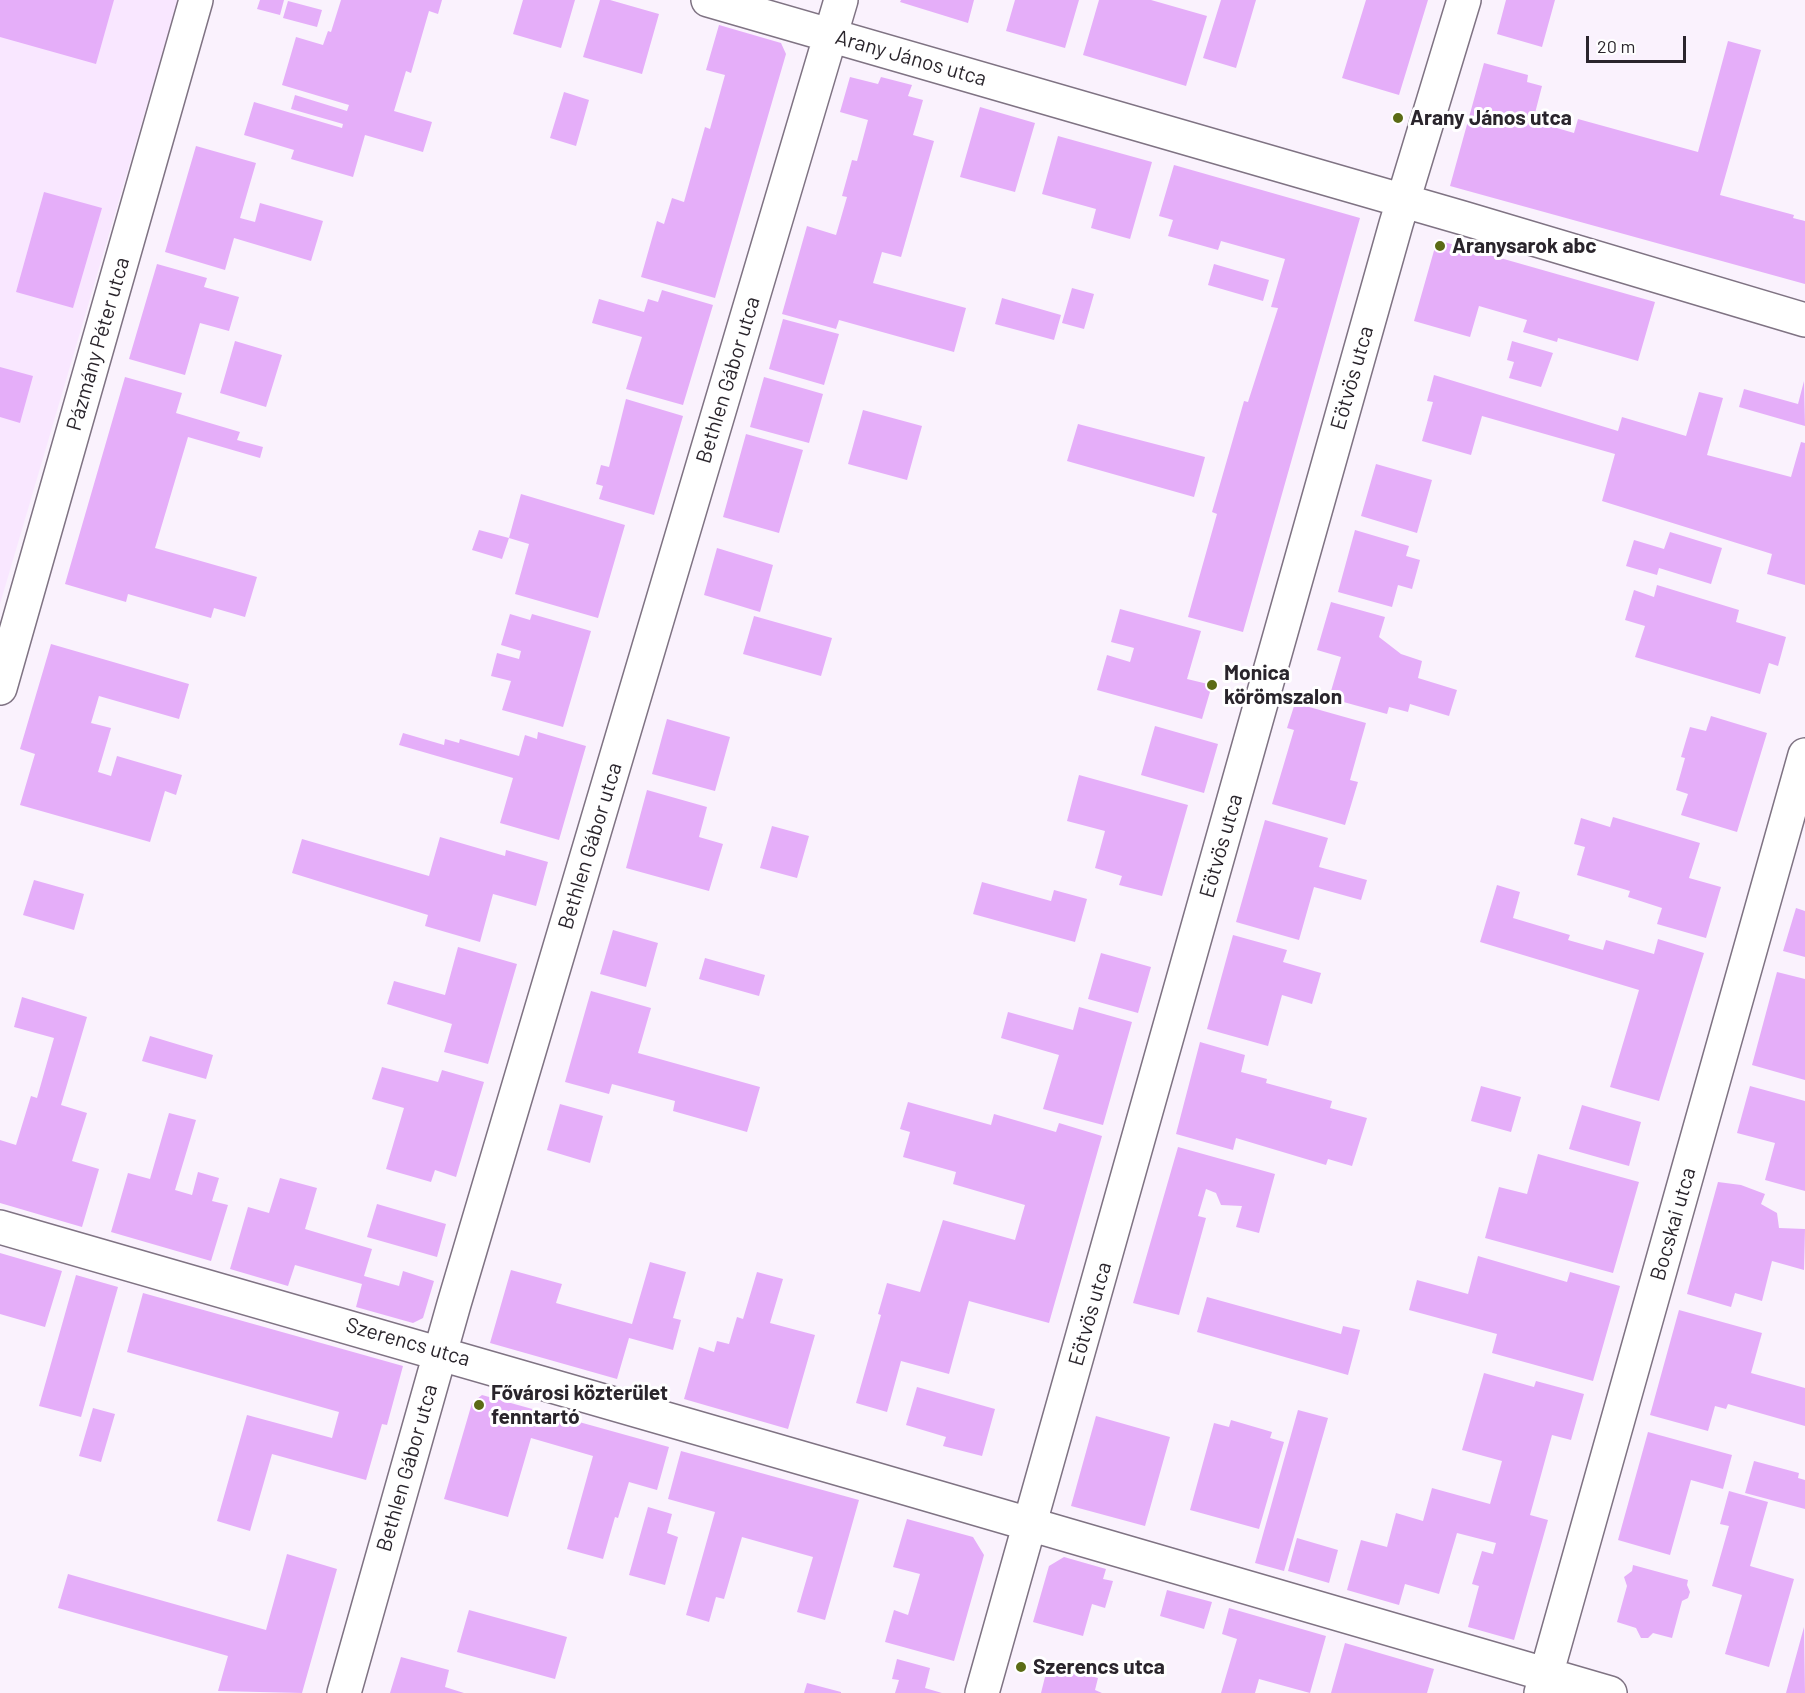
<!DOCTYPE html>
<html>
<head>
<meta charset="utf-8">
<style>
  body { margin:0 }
  #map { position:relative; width:1805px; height:1693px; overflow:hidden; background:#faf2fd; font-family:Barlow,sans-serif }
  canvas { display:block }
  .scale { position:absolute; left:1586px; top:36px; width:100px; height:27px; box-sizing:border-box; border:3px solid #2a252c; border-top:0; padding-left:8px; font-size:18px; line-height:21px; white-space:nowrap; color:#2a252c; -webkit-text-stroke:4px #fff; paint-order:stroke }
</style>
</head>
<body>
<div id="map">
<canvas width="1805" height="1693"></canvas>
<div class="scale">20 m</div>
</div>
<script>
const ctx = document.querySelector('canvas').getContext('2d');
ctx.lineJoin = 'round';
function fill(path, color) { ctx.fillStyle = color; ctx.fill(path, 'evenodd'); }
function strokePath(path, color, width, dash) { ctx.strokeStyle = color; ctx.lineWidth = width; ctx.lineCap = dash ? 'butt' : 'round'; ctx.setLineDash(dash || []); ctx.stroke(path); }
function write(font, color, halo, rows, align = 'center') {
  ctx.font = font + ' Barlow,sans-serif'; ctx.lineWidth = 6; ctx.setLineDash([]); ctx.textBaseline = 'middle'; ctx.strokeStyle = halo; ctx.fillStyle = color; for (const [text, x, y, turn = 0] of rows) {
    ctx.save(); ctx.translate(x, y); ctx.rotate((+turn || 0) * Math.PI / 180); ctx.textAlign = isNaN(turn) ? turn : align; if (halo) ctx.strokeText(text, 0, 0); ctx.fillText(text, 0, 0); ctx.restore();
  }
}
const built = new Path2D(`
  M0,0H178L0,604Z`);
const building = new Path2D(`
  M0,0H114L96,64L0,37Z
  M260,0H284L280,15L257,9Z
  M341,0H442L438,14L429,11L411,73L406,71L394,111L432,122L423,152L365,135L353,177L291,159L294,150L244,135L254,102L342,128L343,124L291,109L295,95L347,111L349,105L282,85L296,37L323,45L328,31L331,32Z
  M523,0H575L561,48L513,34Z
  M600,0H610L659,14L642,74L583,57Z
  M901,0H974L968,23L900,2Z
  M1015,0H1079L1065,48L1006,31Z
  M1099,0H1151L1207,16L1186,86L1083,55Z
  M1221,0H1256L1236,68L1203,58Z
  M1366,0H1428L1399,95L1342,78Z
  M1506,0H1555L1542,47L1497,34Z
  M288,1L322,10L317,27L283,18Z
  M719,25L781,43L786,54L715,298L641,277L657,221L664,224L672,198L684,202L705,127L710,129L725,75L706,70Z
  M1728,41L1761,50L1720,195L1794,215L1793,218L1805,221V284L1450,186L1484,63L1528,75L1527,82L1542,86L1533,121L1574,133L1578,119L1698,152Z
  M850,77L878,84L881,77L912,85L908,96L923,100L913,135L934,141L901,257L882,252L873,283L966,308L954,352L839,320L836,329L782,314L807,226L836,235L847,197L842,196L852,160L857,161L868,120L840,112Z
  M564,92L589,100L576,146L550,138Z
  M980,107L1035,123L1015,192L960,177Z
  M1058,136L1152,162L1130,239L1091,228L1096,209L1042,194Z
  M196,146L256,163L240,218L255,222L260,203L323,221L311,261L234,238L225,270L165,252Z
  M1174,165L1360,218L1243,632L1188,617L1217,514L1212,512L1244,401L1248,402L1278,308L1271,307L1285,259L1221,241L1218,250L1168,236L1173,220L1159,216Z
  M44,192L102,208L73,308L16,292Z
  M1437,240L1655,302L1638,361L1558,338L1557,342L1523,332L1527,320L1479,306L1470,337L1414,321Z
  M157,264L207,278L204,287L239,297L229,331L200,323L185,375L129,359Z
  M1214,264L1269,280L1263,301L1208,285Z
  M1072,288L1094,294L1084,329L1062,323Z
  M662,290L713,305L683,405L626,389L642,337L592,323L599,299L644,312L648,299L658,302Z
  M1002,298L1061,315L1054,340L995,324Z
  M783,319L839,334L824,385L769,369Z
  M235,341L282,355L266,407L220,393Z
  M1512,341L1553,353L1541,387L1509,378L1514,362L1507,360Z
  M0,367L33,376L20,423L0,417Z
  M1434,375L1618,431L1622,417L1686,436L1699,392L1723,398L1707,455L1791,477L1801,442L1805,443V585L1767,574L1772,554L1602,501L1615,454L1482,416L1471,455L1422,441L1433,402L1427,401Z
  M125,377L182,393L176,413L240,432L237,440L263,447L260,458L188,437L155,548L257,577L245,617L214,608L211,618L128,594L126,602L65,584Z
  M764,377L823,394L809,443L750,427Z
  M1804,381L1805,426L1739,407L1744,389L1798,404Z
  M626,399L683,416L654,515L599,499L603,486L596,484L601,465L609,467Z
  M863,410L922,426L907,480L848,464Z
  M1078,424L1205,457L1194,497L1067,461Z
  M746,434L803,450L779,533L723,517Z
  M1376,464L1432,480L1417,533L1361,516Z
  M521,494L625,525L598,618L515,594L529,544L509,538Z
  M479,530L509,538L502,559L472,550Z
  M1355,530L1409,546L1406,556L1420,560L1412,589L1398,585L1392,607L1338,592Z
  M1670,532L1722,548L1711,584L1659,568L1657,575L1626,566L1634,540L1664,549Z
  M717,548L773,565L760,612L704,595Z
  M1657,585L1739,610L1736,622L1786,637L1778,666L1769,663L1760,694L1635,657L1645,626L1625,620L1634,590L1654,597Z
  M1331,602L1385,617L1379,637L1401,654L1422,661L1418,678L1457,690L1449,716L1410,704L1408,712L1389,707L1387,714L1329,698L1341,657L1317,650Z
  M1120,609L1201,631L1187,679L1212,685L1202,719L1097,690L1107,655L1130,662L1134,648L1111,642Z
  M510,614L530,620L532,614L591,631L563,727L502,710L511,681L491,676L497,653L519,659L521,651L501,645Z
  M754,616L832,638L821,676L743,654Z
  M51,644L189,684L179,719L99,696L91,723L111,728L98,772L111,776L117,756L182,775L176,795L165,791L150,842L20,805L35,754L20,749Z
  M1295,703L1366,723L1350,780L1358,782L1345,825L1272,804L1294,730L1287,728Z
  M1711,716L1767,733L1737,832L1681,815L1688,794L1676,790L1685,758L1681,757L1690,727L1706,731Z
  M667,719L730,737L715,791L652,774Z
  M1155,726L1218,744L1204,793L1141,775Z
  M538,732L586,746L559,840L500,823L513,778L399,745L403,733L444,745L445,739L459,743L460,739L519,756L525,735L537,739Z
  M1079,775L1188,805L1162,896L1119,885L1122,876L1095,868L1105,831L1067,821Z
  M647,790L707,807L699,837L723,844L709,891L626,868Z
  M1613,817L1700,843L1689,878L1721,887L1706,938L1657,924L1662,908L1628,897L1630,891L1577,875L1585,847L1574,844L1581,818L1610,827Z
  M1265,820L1328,838L1319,867L1367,880L1361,900L1314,887L1299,940L1236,922Z
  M772,826L809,836L797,878L760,868Z
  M440,837L505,856L506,850L548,862L536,906L493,894L480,942L425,926L428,915L292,873L302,839L429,876Z
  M34,880L84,894L74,930L23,915Z
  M982,882L1051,901L1054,890L1087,899L1075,942L973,914Z
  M1497,885L1520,892L1513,918L1570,935L1568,940L1603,950L1606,940L1654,954L1658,939L1704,953L1659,1101L1610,1087L1639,990L1480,942Z
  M1796,908L1805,911V957L1783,951Z
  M613,930L658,943L646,987L600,974Z
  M1233,935L1287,950L1283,962L1321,973L1312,1004L1282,995L1268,1046L1207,1029Z
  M458,947L517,964L488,1064L444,1052L452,1024L387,1004L394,981L445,995Z
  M1101,953L1151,967L1138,1013L1088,999Z
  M705,958L765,975L759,996L699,979Z
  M1777,972L1805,979V1080L1752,1065Z
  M591,991L651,1008L638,1053L760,1087L747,1132L673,1111L675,1101L612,1084L609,1094L565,1082Z
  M22,997L87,1017L61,1105L87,1113L72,1161L99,1169L82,1227L0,1203V1140L16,1145L31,1096L37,1098L54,1038L14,1027Z
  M1079,1007L1132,1022L1103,1125L1043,1109L1059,1055L1001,1038L1008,1012L1073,1030Z
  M150,1036L213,1055L206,1079L142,1061Z
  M1200,1042L1245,1055L1241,1072L1267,1079L1266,1083L1332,1101L1330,1108L1367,1118L1352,1166L1328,1159L1326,1165L1236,1138L1233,1150L1176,1134Z
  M382,1067L438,1082L442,1070L484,1082L456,1177L435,1170L431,1182L386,1169L404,1108L372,1099Z
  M1481,1086L1521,1097L1511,1132L1471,1121Z
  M1750,1086L1805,1101V1191L1765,1180L1775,1143L1737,1133Z
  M908,1102L991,1125L994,1114L1056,1132L1059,1123L1102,1136L1049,1323L969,1301L949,1374L901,1361L887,1412L856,1403L881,1315L878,1314L887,1283L920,1292L943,1220L1015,1240L1025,1205L953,1184L956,1172L903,1157L910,1132L900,1129Z
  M560,1104L603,1116L590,1163L547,1150Z
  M1582,1105L1641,1122L1629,1166L1569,1149Z
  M169,1113L196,1120L175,1190L192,1195L198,1172L219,1178L212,1201L228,1205L211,1261L111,1232L128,1173L150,1179Z
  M1178,1147L1275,1174L1259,1233L1236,1227L1242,1206L1221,1205L1216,1193L1206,1189L1198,1216L1206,1218L1179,1315L1133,1303Z
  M1538,1154L1639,1182L1613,1273L1485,1238L1499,1187L1527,1194Z
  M280,1178L317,1188L305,1229L372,1249L364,1276L399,1286L403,1271L434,1281L423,1318L413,1323L356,1307L362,1284L295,1265L288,1286L230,1269L248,1207L269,1213Z
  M1718,1182L1741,1185L1765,1194L1761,1204L1777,1213L1779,1228L1805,1229L1804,1270L1772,1261L1762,1301L1735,1293L1731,1307L1687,1294Z
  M377,1204L446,1224L437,1257L367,1237Z
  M0,1253L62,1271L45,1327L0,1314Z
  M1478,1256L1567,1282L1570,1272L1620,1286L1593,1381L1492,1353L1497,1334L1409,1310L1417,1280L1468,1294Z
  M650,1262L686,1272L673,1318L681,1320L673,1350L629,1338L617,1379L490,1343L511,1270L562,1284L556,1303L632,1324Z
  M757,1272L783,1279L770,1323L815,1335L788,1429L684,1399L699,1347L714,1352L717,1341L729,1344L737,1317L743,1319Z
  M76,1275L118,1287L81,1417L39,1406Z
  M143,1293L403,1366L387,1425L382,1424L366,1480L272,1454L250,1531L217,1521L247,1415L332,1438L339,1412L127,1352Z
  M1207,1297L1341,1334L1343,1326L1360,1330L1348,1375L1197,1332Z
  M1679,1310L1762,1333L1751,1373L1805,1388V1426L1728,1404L1726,1409L1715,1406L1708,1431L1650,1415Z
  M1484,1373L1534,1387L1536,1381L1584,1394L1571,1440L1552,1435L1530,1515L1548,1520L1514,1640L1468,1627L1479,1586L1472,1584L1482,1551L1493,1554L1496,1543L1457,1533L1439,1594L1405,1584L1399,1605L1347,1590L1361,1540L1387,1547L1396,1513L1423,1521L1432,1488L1490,1504L1502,1461L1462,1450Z
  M917,1387L995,1409L982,1456L943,1446L946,1437L906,1425Z
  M482,1395L669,1447L657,1490L629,1482L618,1518L615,1517L603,1559L567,1549L593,1456L531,1438L508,1517L444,1499L472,1403Z
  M93,1408L115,1414L101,1462L79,1456Z
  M1298,1410L1328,1418L1284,1571L1255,1563Z
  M1096,1416L1170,1437L1145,1526L1071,1506Z
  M1231,1420L1272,1432L1270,1438L1284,1442L1259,1529L1190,1510L1214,1423L1229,1427Z
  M1648,1432L1732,1455L1723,1489L1691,1480L1670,1555L1618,1540Z
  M681,1451L859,1500L825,1620L797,1612L813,1557L742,1537L724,1599L716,1597L709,1622L686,1615L715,1512L668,1499Z
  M1754,1461L1799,1473L1798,1478L1805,1480V1509L1745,1493Z
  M1729,1491L1768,1502L1750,1566L1794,1579L1769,1667L1725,1654L1742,1595L1712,1586L1729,1526L1720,1524Z
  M648,1507L672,1514L667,1533L678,1537L665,1585L629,1575Z
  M907,1519L973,1537L984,1555L954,1661L885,1642L894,1610L908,1615L920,1574L893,1567Z
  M1297,1538L1338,1550L1329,1583L1288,1571Z
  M287,1554L337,1569L302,1693L218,1691L228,1656L58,1608L68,1574L266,1630Z
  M1064,1557L1106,1569L1103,1579L1113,1581L1105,1608L1092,1604L1083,1636L1033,1622L1049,1566Z
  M1633,1565L1688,1580L1687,1585L1690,1592L1688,1598L1682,1601L1672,1638L1653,1633L1648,1638H1641L1636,1628L1617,1622L1627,1586L1624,1577L1632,1571Z
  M1167,1590L1212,1602L1204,1629L1160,1616Z
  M1229,1608L1326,1636L1310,1693L1259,1679L1255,1693H1221L1237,1639L1222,1634Z
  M469,1610L567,1637L555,1679L457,1652Z
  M1804,1627L1805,1693H1786Z
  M1345,1643L1434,1669L1427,1693H1331Z
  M401,1657L449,1670L445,1687L464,1693H390Z
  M897,1659L930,1668L925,1688L942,1693H895L899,1680L892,1679Z
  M1048,1665L1098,1678L1095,1690L1102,1693H1041Z
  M807,1683L841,1692V1693H804Z`);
const minor = new Path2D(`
  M708,0L1463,218L1805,320
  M0,688L196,0
  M0,1227C538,1379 1073,1538 1610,1693
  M344,1693L454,1304L841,0
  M982,1693L1396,224L1464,0
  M1541,1693L1805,755`);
const markers = [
  [1398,118,6,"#5b6b15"],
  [1440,246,6,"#5b6b15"],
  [1212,685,6,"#5b6b15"],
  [479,1405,6,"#5b6b15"],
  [1021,1667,6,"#5b6b15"]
];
const streetNames = [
  ["Arany János utca",911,58,16],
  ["Pázmány Péter utca",98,344,-74],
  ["Eötvös utca",1352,378,-74],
  ["Bethlen Gábor utca",728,380,-73],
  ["Bethlen Gábor utca",590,846,-73],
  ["Eötvös utca",1221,846,-74],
  ["Bocskai utca",1673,1224,-74],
  ["Eötvös utca",1090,1314,-74],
  ["Szerencs utca",408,1342,16],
  ["Bethlen Gábor utca",407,1468,-74]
];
const poiNames = [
  ["Arany János utca",1410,118],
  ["Aranysarok abc",1452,246],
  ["Monica",1224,673],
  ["körömszalon",1224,697],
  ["Fővárosi közterület",491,1393],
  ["fenntartó",491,1417],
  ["Szerencs utca",1033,1667]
];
fill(built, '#f9e7ff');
fill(building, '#e5aef9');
strokePath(minor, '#7f7383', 36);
strokePath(minor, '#fff', 33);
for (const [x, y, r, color] of markers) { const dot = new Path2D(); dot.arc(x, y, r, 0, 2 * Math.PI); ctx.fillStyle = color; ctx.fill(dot); strokePath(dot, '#fff', 2); }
write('21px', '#2a252c', '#fff', streetNames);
write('bold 21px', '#2a252c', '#fff', poiNames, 'left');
</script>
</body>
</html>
